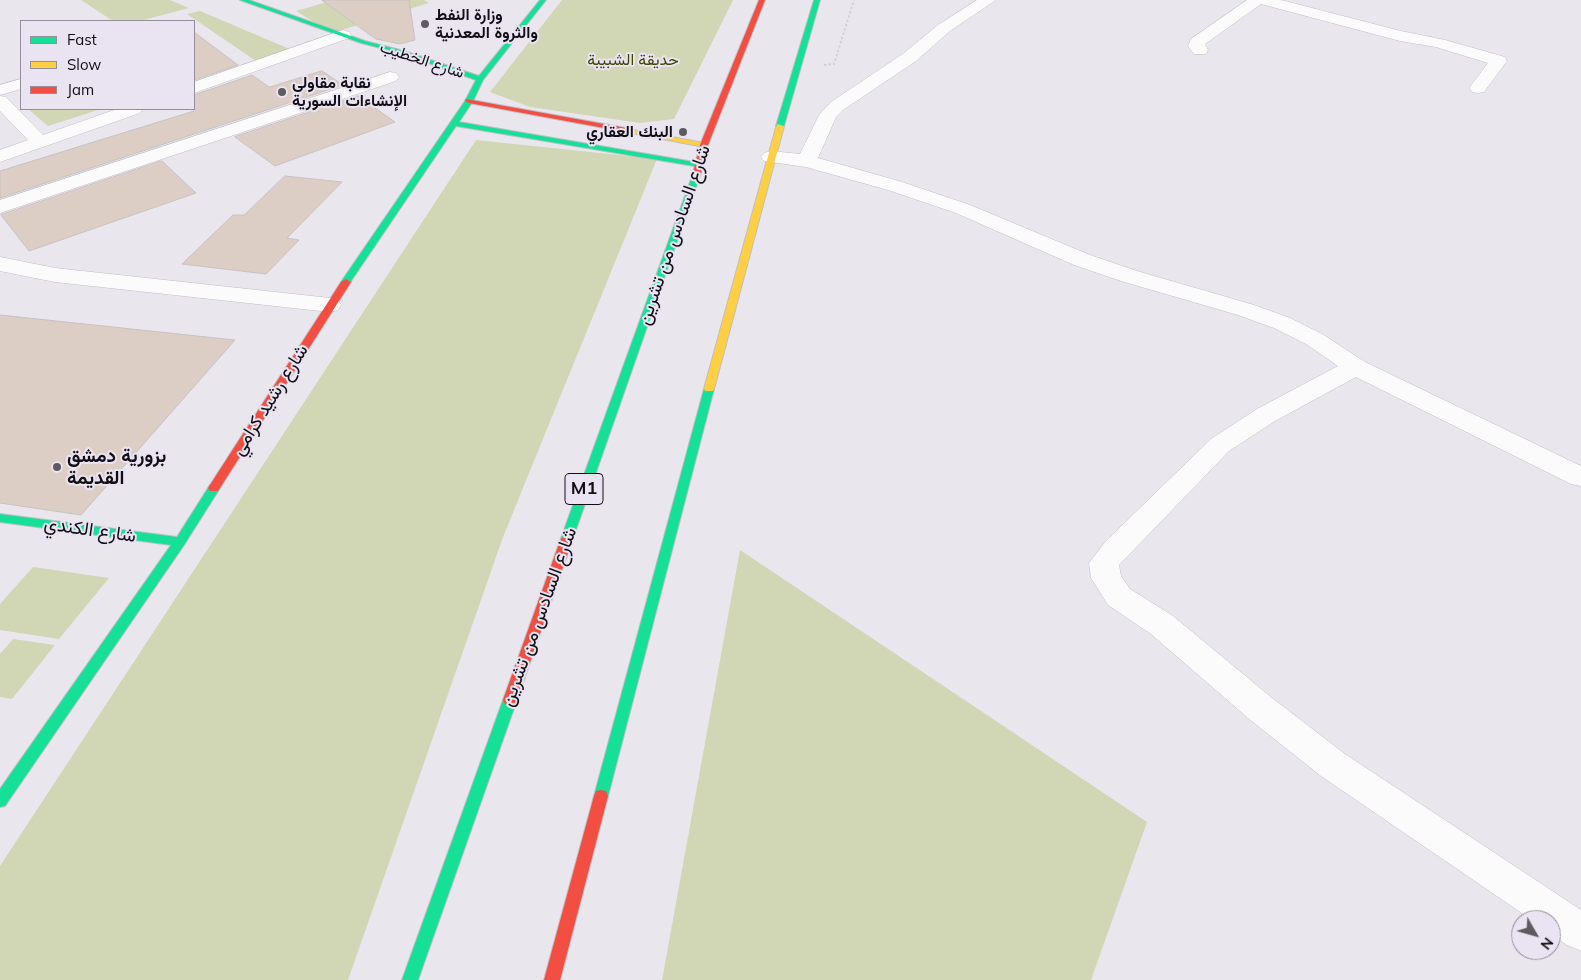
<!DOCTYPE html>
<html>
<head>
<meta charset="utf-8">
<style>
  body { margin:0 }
  #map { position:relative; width:1581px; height:980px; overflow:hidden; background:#eae6ee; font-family:Mulish,sans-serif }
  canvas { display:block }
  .legend { position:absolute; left:20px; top:20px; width:175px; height:90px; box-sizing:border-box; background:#e9e3f2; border:1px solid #938e99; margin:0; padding:6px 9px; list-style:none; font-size:15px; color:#110f14 }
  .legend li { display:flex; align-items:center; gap:10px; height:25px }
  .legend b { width:25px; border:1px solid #938e99 }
  .north { position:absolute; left:1511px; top:910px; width:50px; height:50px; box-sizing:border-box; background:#e9e3f2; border:1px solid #938e99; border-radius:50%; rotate:128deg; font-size:14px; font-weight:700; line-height:20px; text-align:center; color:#110f14 }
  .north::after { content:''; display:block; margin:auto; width:18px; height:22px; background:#5d5a60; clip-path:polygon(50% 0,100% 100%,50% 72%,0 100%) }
</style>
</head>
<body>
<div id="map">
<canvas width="1581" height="980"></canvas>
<ul class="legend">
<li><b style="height:6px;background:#16e098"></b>Fast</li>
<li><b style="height:6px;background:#ffcf43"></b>Slow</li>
<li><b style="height:6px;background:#f24e42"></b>Jam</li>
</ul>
<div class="north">N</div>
</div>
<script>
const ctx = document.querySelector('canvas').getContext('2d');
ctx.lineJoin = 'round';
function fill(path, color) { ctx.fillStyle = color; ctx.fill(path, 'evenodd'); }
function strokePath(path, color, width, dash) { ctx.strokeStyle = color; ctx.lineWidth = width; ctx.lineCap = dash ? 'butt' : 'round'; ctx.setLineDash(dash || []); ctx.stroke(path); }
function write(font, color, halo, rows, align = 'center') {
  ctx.font = font + ' Mulish,Vazirmatn,sans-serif'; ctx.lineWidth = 4; ctx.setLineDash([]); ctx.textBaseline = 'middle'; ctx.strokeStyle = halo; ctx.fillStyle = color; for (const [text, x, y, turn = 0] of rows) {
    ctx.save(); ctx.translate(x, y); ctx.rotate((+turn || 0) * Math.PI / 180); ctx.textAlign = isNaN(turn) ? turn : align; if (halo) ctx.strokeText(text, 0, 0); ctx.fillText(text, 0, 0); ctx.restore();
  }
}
const green = new Path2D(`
  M81,0H170L189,8L140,21H113Z
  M334,0H424L429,3L332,33L296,11Z
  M562,0H733L674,119L640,123L530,107L490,92Z
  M200,11L292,50L256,61L187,14Z
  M28,109H101L48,126Z
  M476,140L657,159L503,537L348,980H0V866Z
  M740,550L1147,822L1091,980H662Z
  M33,567L109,578L59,639L0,630V604Z
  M13,639L55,645L12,699L0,697V654Z`);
const building = new Path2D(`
  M322,0H409L415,40L400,44L376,39Z
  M194,32L238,65L194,80Z
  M322,71L343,85L0,198V171L194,111V95L252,75L269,87Z
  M358,96L395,122L275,166L235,137Z
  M162,161L196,193L29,251L1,215Z
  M285,176L342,182L287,238L299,240L266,274L182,264L233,215H244Z
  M0,315L235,340L81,515L0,503Z`);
const path = new Path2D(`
  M824,65L834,64L854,0`);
const street = new Path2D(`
  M977,0H996L950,31L916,61L843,110L836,117L818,158L902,182L970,205L1090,255L1137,271L1254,305L1290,318L1322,334L1365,362L1581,466V486L1571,484L1356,377L1275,421L1229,451L1119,565L1121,576L1130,589L1173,616L1272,698L1345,754L1581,910V951L1567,945L1551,934V920H1532L1321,776L1248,718L1151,634L1108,605L1091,578L1089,563L1106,541L1211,439L1257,409L1338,366L1306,344L1274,328L1238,315L1121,281L1074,265L956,213L888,190L806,167L764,161L761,157L764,153L771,151L800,154L819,115L831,102L904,53L938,25Z
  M1247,0H1281L1401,31L1445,40L1505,57L1507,61L1484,92L1478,93L1472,92L1469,88L1488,63L1436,47L1400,41L1261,4L1205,44L1208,50L1206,54H1194L1188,46L1191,39Z
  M343,30L349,32L351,35L349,38L194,93V82Z
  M390,72L396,73L399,77L396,81L0,213V200Z
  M21,79V89L0,95V85Z
  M0,96L6,97L43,135L117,109H143L140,113L0,162V150L28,140L0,111Z
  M0,257L55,268L330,298L338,300L341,305L338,310L330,312L55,282L0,271Z`);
const fast = new Path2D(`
  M240,0H249L365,41L404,51L479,76L540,0H546L483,80L473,101L459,122L700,163L704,165L700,167L456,126L349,284H343L341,282L465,101L476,80L400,53L361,43Z
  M814,0H820L784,126L777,128L776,126Z
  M694,171L701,173L572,541L570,544H562L560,541Z
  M709,386L714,389L608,796L606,801L601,802L596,801L594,796L704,389Z
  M214,484L220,488L184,545L5,806L0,807V789L171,545L0,522V514L177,537L210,485Z
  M510,694L515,696L517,700L418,980H402L503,700L505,696Z`);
const slow = new Path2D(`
  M777,124L784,126L714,389L713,391H705L704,389Z
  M623,128L704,143L708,145L704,147L626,132L622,130Z`);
const jam = new Path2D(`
  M759,0H765L708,145L701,173L694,175L693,173L700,145Z
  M466,99L626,128L630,130L626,132L469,103L465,101Z
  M346,279L351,282L218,491H210L208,488L210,485L341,282Z
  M566,537L570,538L572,541L517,700L515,704L510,706L505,704L503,700L560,541L562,538Z
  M601,790L606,791L608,796L560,980H544L594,796L596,791Z`);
const markers = [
  [425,24,5,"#5d5a60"],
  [282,92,5,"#5d5a60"],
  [683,132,5,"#5d5a60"],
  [57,467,5,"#5d5a60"]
];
const farPoinames = [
  ["وزارة النفط",435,15],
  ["والثروة المعدنية",435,33],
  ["نقابة مقاولي",292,83],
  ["الإنشاءات السورية",292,101],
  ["البنك العقاري",673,132,"right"]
];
const farStreetnames = [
  ["شارع الخطيب",422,60,18]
];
const farParknames = [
  ["حديقة الشبيبة",633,60]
];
const shields = [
  [584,489,38]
];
const shieldNames = [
  ["M1",584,489]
];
const streetNames = [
  ["شارع السادس من تشرين",674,235,-71],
  ["شارع رشيد كرامي",270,400,-58],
  ["شارع الكندي",90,530,8],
  ["شارع السادس من تشرين",539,617,-70]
];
const poiNames = [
  ["بزورية دمشق",67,456],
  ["القديمة",67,478]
];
fill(green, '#d1d6b5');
fill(building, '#dccec4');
strokePath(building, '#c6c2c3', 1);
strokePath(street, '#c1bec4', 1);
strokePath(fast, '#c1bec4', 2);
strokePath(slow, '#c1bec4', 2);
strokePath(jam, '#c1bec4', 2);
strokePath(path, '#d2d1d4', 2, [2.5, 2]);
fill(street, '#fcfbfc');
fill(fast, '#16e098');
fill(slow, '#ffcf43');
fill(jam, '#f24e42');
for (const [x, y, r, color] of markers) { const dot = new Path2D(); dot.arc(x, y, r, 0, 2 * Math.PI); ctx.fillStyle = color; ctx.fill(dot); strokePath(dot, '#e9e3f2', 2); }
write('bold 16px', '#110f14', '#e9e3f2', farPoinames, 'left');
write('16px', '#110f14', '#e9e3f2', farStreetnames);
write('16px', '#3d4400', '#e9e3f2', farParknames);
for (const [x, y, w] of shields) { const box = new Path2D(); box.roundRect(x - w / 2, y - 15.5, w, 31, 4); ctx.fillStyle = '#e9e3f2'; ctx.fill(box); strokePath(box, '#110f14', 1); }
write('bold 18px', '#110f14', null, shieldNames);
write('19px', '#110f14', '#e9e3f2', streetNames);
write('bold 19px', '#110f14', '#e9e3f2', poiNames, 'left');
</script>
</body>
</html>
